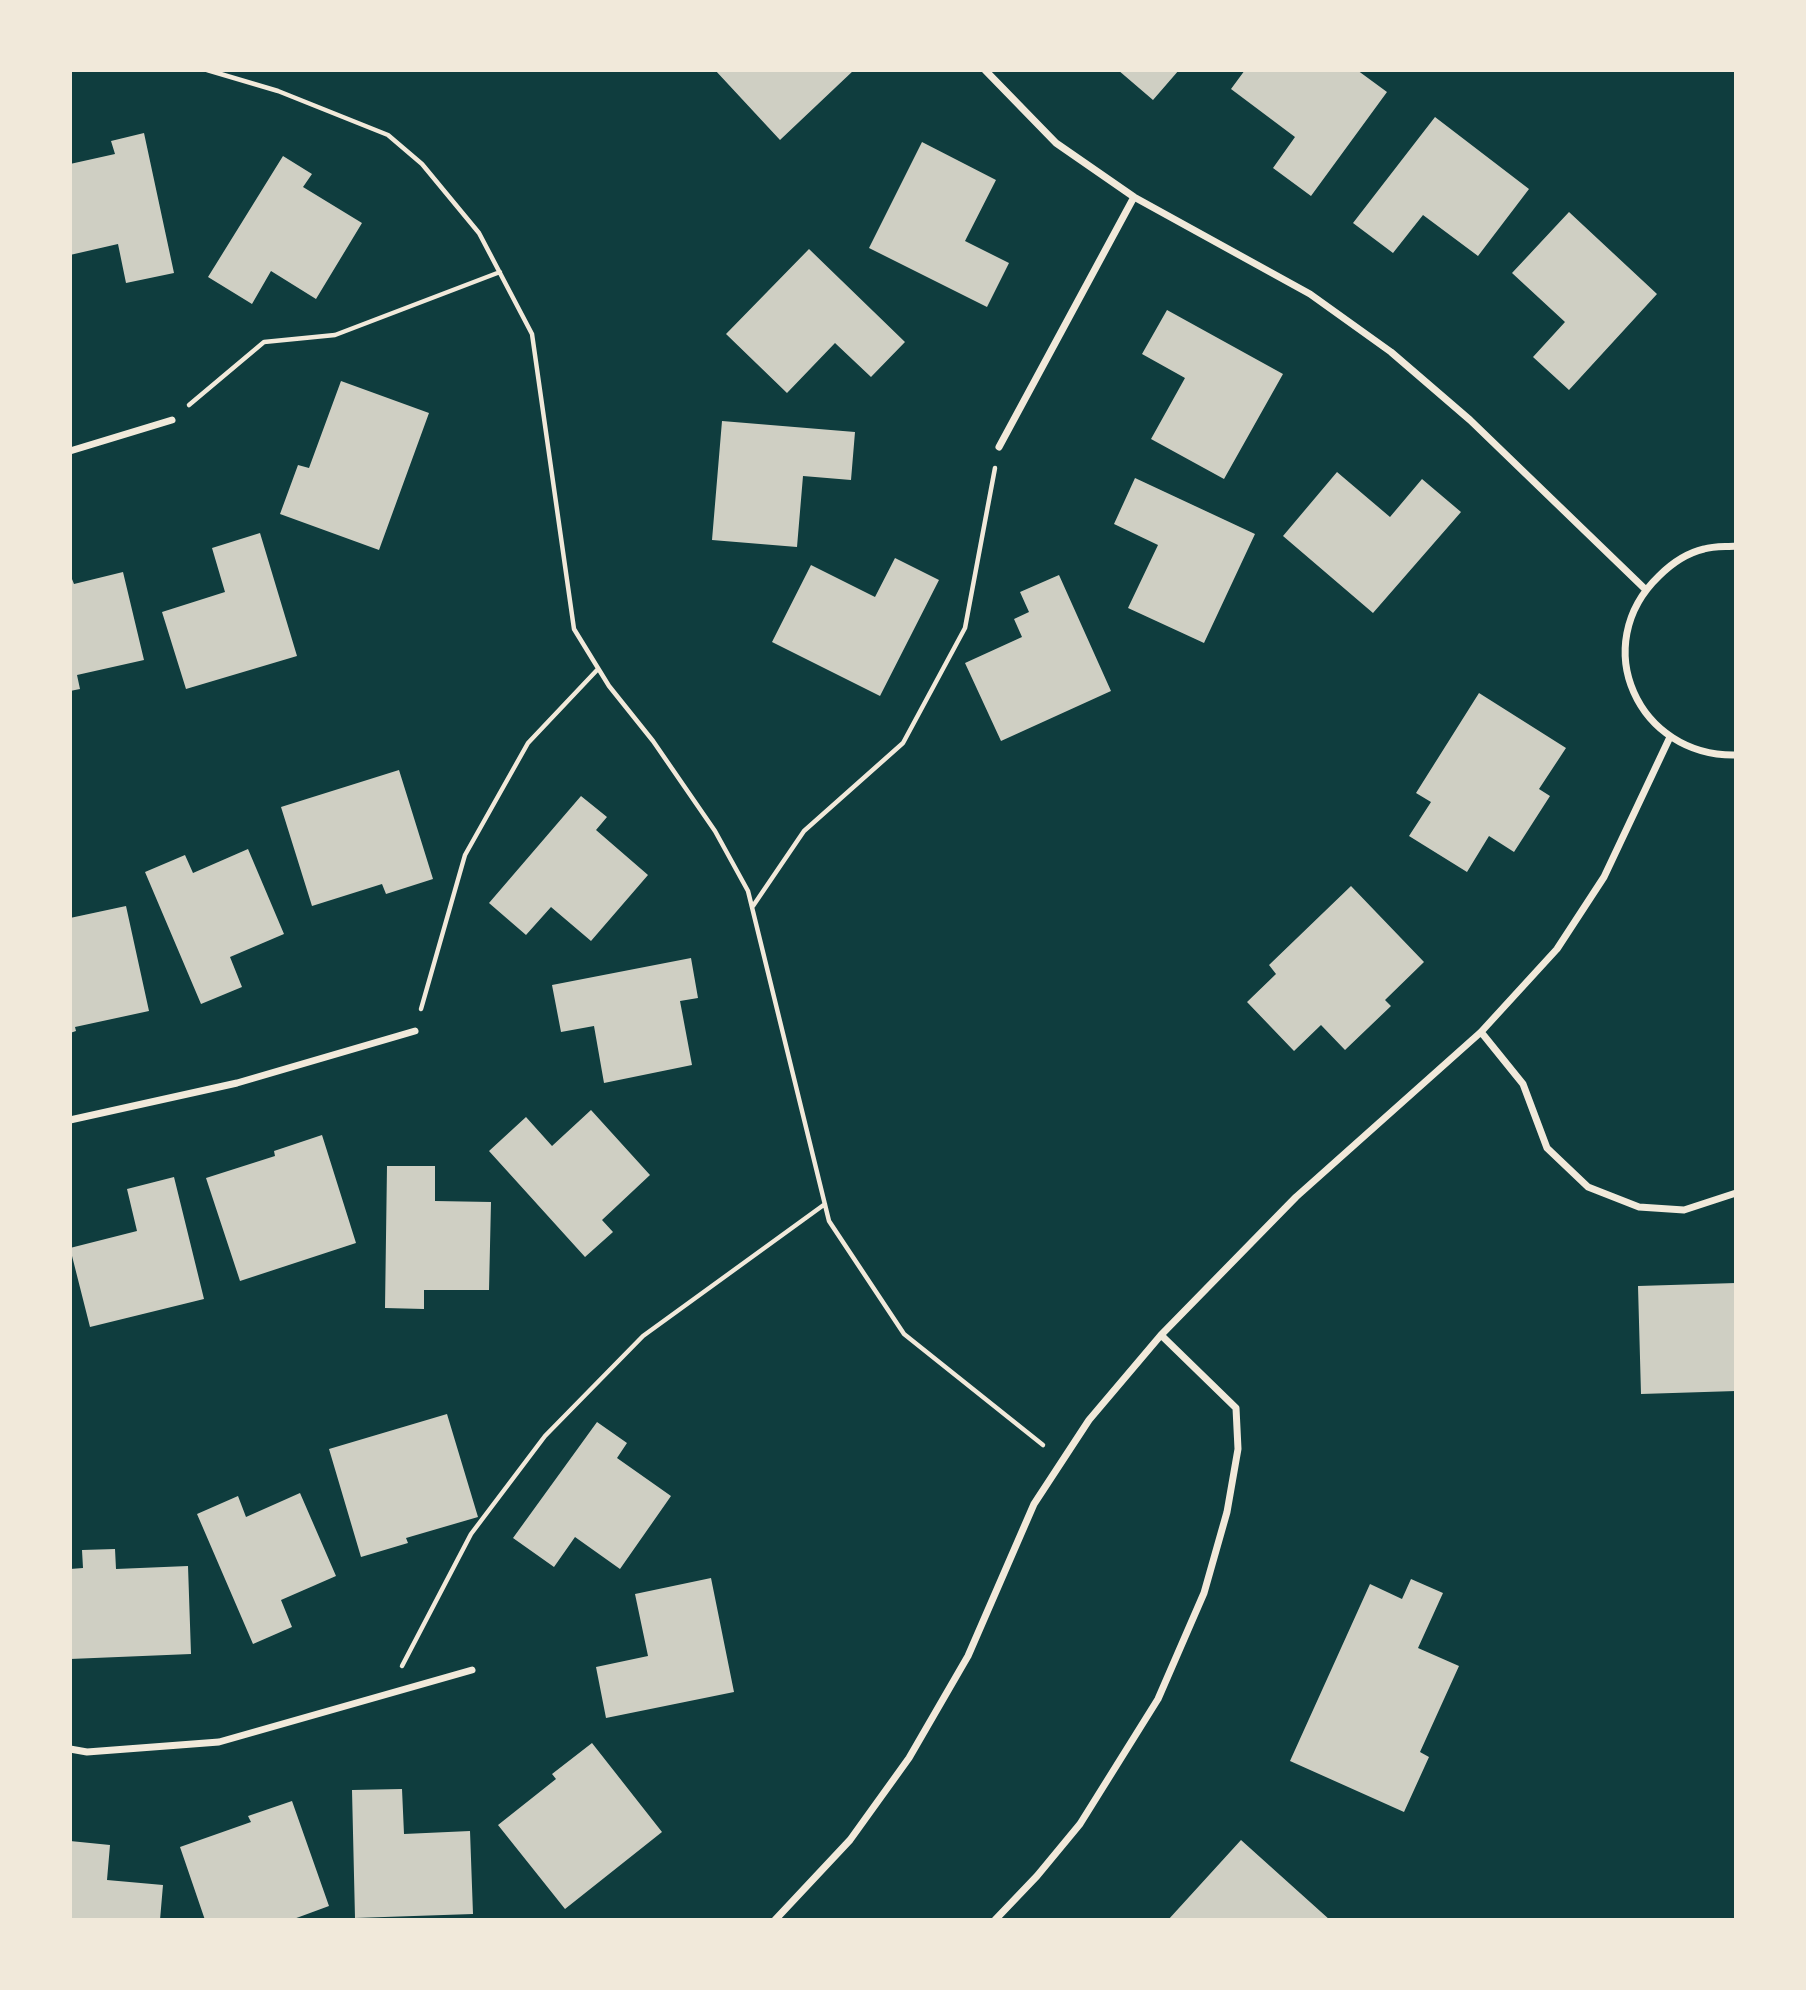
<!DOCTYPE html>
<html>
<head>
<meta charset="utf-8">
<style>
  body { margin:0 }
  #map { position:relative; width:1806px; height:1990px; overflow:hidden; background:#0f3d3e; font-family:Poppins,sans-serif }
  canvas { display:block }
  .frame { position:absolute; inset:0; border:72px solid #f1e9da; pointer-events:none }
</style>
</head>
<body>
<div id="map">
<canvas width="1806" height="1990"></canvas>
<div class="frame"></div>
</div>
<script>
const ctx = document.querySelector('canvas').getContext('2d');
ctx.lineJoin = 'round';
function fill(path, color) { ctx.fillStyle = color; ctx.fill(path, 'evenodd'); }
function strokePath(path, color, width, dash) { ctx.strokeStyle = color; ctx.lineWidth = width; ctx.lineCap = dash ? 'butt' : 'round'; ctx.setLineDash(dash || []); ctx.stroke(path); }
const building = new Path2D(`
  M715,70H854L780,140Z
  M1118,70H1179L1153,100Z
  M1245,70H1357L1387,92L1311,196L1273,168L1295,137L1231,89Z
  M1435,117L1529,189L1478,256L1423,215L1393,253L1353,223Z
  M144,133L174,273L126,283L118,244L70,255V164L115,154L111,141Z
  M922,142L996,180L965,241L1009,263L987,307L869,248Z
  M283,156L312,174L303,187L362,223L316,299L271,271L252,304L208,277Z
  M1569,212L1657,294L1569,390L1533,357L1565,322L1512,273Z
  M809,249L905,342L871,377L835,343L787,393L726,334Z
  M1167,310L1283,374L1224,479L1151,439L1185,378L1142,354Z
  M341,381L429,413L379,550L280,514L298,465L309,468Z
  M722,421L855,432L851,480L803,476L797,547L712,540Z
  M1337,472L1390,517L1422,479L1461,512L1373,613L1283,536Z
  M1135,478L1255,534L1204,643L1128,608L1158,545L1114,524Z
  M260,533L297,656L186,689L162,612L225,592L212,548Z
  M895,558L939,580L880,696L772,642L811,565L875,597Z
  M123,572L144,660L77,675L80,689L70,691V574L74,584Z
  M1059,575L1111,691L1001,741L965,663L1022,637L1014,619L1029,612L1020,592Z
  M1479,693L1566,748L1539,789L1550,796L1514,852L1489,836L1467,872L1409,836L1431,802L1416,793Z
  M399,770L433,879L386,894L382,884L312,906L281,807Z
  M581,796L607,817L596,830L648,875L591,941L551,907L526,935L489,903Z
  M248,849L284,934L230,957L242,987L201,1004L145,872L185,855L193,873Z
  M1351,886L1424,962L1385,1000L1391,1006L1345,1050L1321,1025L1294,1051L1247,1002L1276,974L1269,965Z
  M126,906L149,1011L75,1027L76,1031L70,1033V918Z
  M691,958L698,998L680,1001L692,1065L604,1083L594,1026L561,1032L552,985Z
  M591,1110L650,1175L602,1220L613,1232L585,1257L489,1151L526,1117L552,1146Z
  M322,1135L356,1243L240,1281L206,1178L275,1156L274,1151Z
  M387,1166H435V1201L491,1202L489,1290H424V1309L385,1308Z
  M174,1177L204,1299L90,1327L70,1248L137,1231L127,1189Z
  M1736,1283V1391L1641,1394L1638,1286Z
  M447,1414L478,1517L406,1538L408,1543L361,1557L329,1449Z
  M597,1422L627,1443L617,1458L671,1496L620,1569L575,1537L554,1567L513,1538Z
  M300,1493L336,1576L281,1600L292,1627L253,1644L197,1514L238,1496L246,1517Z
  M115,1549L116,1569L188,1566L191,1654L70,1659V1569L83,1568L82,1550Z
  M711,1578L734,1692L606,1718L596,1667L648,1656L635,1594Z
  M1411,1579L1443,1593L1418,1648L1459,1666L1420,1752L1429,1757L1404,1812L1290,1761L1370,1584L1402,1599Z
  M592,1743L662,1832L565,1909L498,1825L556,1779L552,1774Z
  M402,1789L404,1834L470,1831L473,1914L355,1918L352,1790Z
  M292,1801L329,1906L291,1920H205L180,1847L251,1822L248,1816Z
  M1241,1840L1330,1920H1168Z
  M70,1841L110,1845L107,1880L163,1885L160,1920H70Z`);
const path = new Path2D(`
  M207,70L278,91L388,135L422,164L479,233L532,334L574,629L609,686L653,741L715,831L748,891L829,1221L904,1334L1043,1445
  M189,405L264,342L335,335L500,272
  M753,906L804,831L903,743L965,628L995,468
  M421,1009L465,855L528,743L598,669
  M402,1666L471,1534L545,1436L643,1336L825,1204`);
const minor = new Path2D(`
  M985,70L1056,143L1134,197L1310,294L1391,352L1470,420L1645,589
  M999,447L1134,197
  M70,451L172,420
  M1736,546C1726,547 1714,546 1704,549C1687,553 1671,564 1659,576C1587,645 1638,757 1736,755
  M1481,1032L1523,1084L1547,1148L1588,1187L1639,1207L1684,1210L1736,1193
  M70,1120L237,1083L415,1031
  M70,1749L87,1752L219,1742L472,1670
  M775,1920L850,1840L909,1758L968,1656L1034,1504L1089,1420L1161,1335L1296,1197L1481,1032L1557,949L1604,877L1670,737
  M995,1920L1037,1876L1080,1824L1158,1699L1204,1593L1227,1512L1238,1449L1236,1408L1161,1335`);
fill(building, '#cfcfc3');
strokePath(path, '#f1e9da', 4.5);
strokePath(minor, '#f1e9da', 7);
</script>
</body>
</html>
